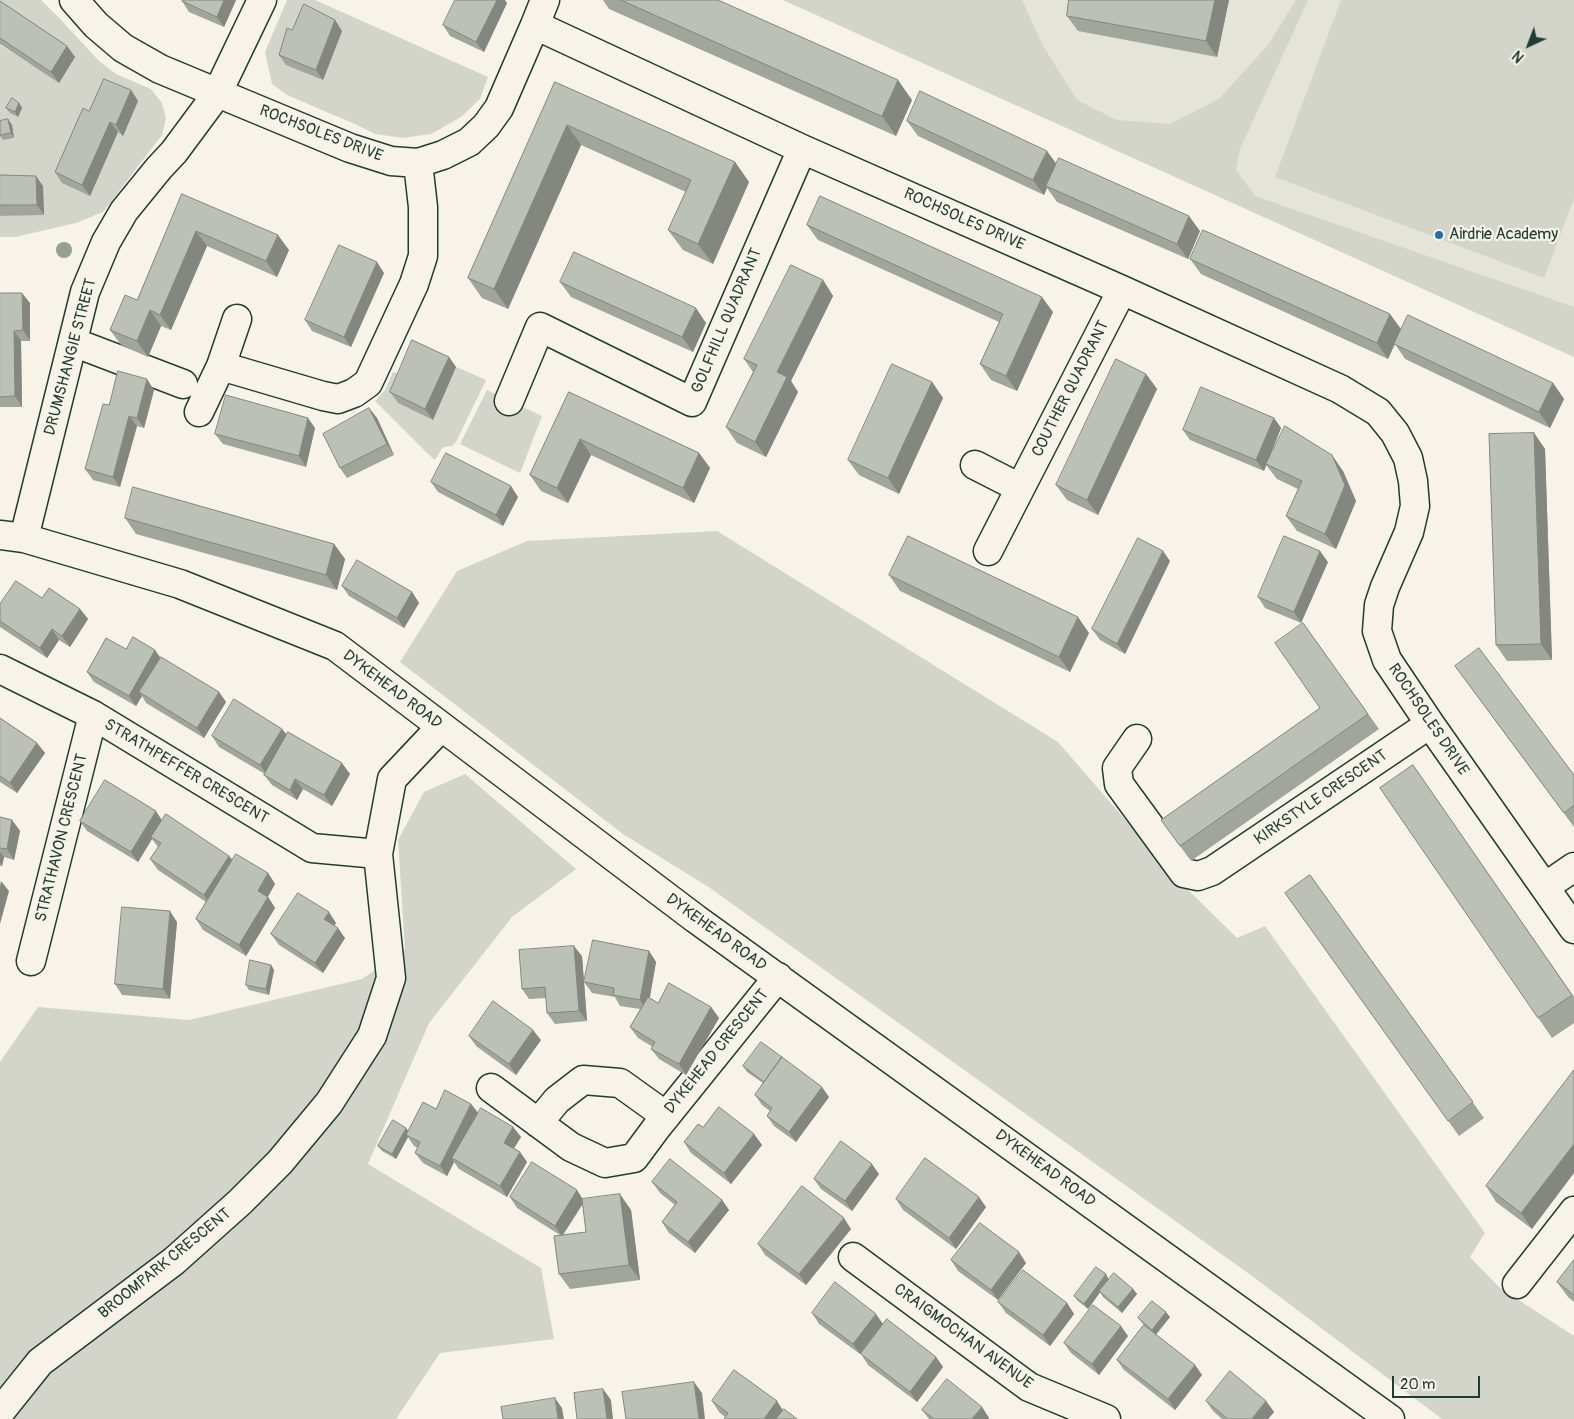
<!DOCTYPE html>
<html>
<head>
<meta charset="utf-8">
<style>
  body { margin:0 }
  #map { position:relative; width:1574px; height:1419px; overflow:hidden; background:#f7f3e8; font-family:Pangolin,sans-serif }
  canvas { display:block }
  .north { position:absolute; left:1504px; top:20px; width:50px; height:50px; -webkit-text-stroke:4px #f7f3e8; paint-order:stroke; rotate:223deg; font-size:14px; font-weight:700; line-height:20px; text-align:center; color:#1f3d34 }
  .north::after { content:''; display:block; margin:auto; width:18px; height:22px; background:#1f3d34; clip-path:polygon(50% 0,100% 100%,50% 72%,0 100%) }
  .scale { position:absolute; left:1392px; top:1376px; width:88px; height:22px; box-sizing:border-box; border:2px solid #1f3d34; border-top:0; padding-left:6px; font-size:15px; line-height:18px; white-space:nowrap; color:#1f3d34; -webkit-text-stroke:4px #f7f3e8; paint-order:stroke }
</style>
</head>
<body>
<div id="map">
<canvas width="1574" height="1419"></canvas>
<div class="north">N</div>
<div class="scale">20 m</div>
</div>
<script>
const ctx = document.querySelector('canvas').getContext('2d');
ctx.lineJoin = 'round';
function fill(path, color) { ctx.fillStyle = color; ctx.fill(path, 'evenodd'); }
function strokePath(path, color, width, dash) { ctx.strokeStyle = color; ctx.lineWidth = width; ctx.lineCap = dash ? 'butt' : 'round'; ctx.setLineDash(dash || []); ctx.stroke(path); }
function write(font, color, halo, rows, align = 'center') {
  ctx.font = font + ' Pangolin,sans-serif'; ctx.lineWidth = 4.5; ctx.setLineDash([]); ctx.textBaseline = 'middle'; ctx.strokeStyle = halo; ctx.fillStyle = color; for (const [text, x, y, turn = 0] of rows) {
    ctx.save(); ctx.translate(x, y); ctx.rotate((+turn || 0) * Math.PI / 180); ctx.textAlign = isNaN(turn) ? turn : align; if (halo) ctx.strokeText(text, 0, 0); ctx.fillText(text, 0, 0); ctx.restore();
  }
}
const built = new Path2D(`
  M783,0H1574V357L931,67Z`);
const green = new Path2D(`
  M0,0H41L61,20L99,61L116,74L151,89L162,103L166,118L162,135L103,212L76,223L15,237H0V216L44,214L43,187L0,185V45L32,65L0,7ZM111,90L123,136L118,132L105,159Z
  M287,0H315L488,77L480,99L461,117L431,134L403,138L375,134L357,125L287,95L272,84L265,52Z
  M783,0H1022L1043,46L1077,100L1117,120L1170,124L1219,99L1268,45L1296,0H1308L1240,149L1236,170L1255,196L1574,307V357Z
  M1341,0H1574V198L1544,278L1275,177Z
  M456,367L486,380L456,442L452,446L443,447L435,460L428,454L375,401L385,390L393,372L408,377L433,420Z
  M487,390L542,416L520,473L460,444Z
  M717,531L1058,742L1173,875L1237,938L1265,926L1485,1233L1470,1257L1500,1288L1574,1336V1419H1442L1252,1276L710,888L623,834L400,662L457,571L527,541Z
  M465,774L576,869L512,917L429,1023L368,1164L541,1268L554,1339L440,1353L396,1419H0V1062L38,1007L189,1020L362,979L405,949L398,840L424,792Z`);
const minor = new Path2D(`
  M74,0L96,25L123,48L160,69L350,148L391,161L418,163L443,155L469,142L486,126L499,108L535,25L802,149L1122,290L1340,389L1378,412L1395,433L1408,458L1413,481L1415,506L1409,532L1385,587L1379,605L1377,631L1387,660L1430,724L1574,929
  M535,25L545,0
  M237,319L221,366L323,396L338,399L354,393L368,383L414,284L423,256V207L418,163
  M73,342L183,384
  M509,401L540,327L692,402L802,149
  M199,412L221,366
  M975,465L1020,488
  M0,535L24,538L180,584L335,646L696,919L1390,1419
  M24,538L85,292L106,242L124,211L159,168L174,152L217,94L262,0
  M988,551L1122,290
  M0,669L93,715L312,848L378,854
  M1137,739L1117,768L1119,784L1184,873L1198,876L1212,871L1430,724
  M1545,887L1574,867
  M31,961L93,715
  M491,1088L571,1147L605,1163L634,1158L657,1127L778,977
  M538,1123L557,1100L583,1080L620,1083L666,1116
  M853,1257L1029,1387L1106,1419
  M1517,1284L1574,1211
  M0,1412L40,1362L174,1261L240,1202L280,1162L329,1103L372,1036L391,978L378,854L392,779L441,727`);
const trees = [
  [64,250]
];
const wall = new Path2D(`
  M236,0L224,27L189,12L182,1Z
  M603,0H718L912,100L896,136L609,9Z
  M1069,0H1229L1217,57L1078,31L1067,16Z
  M0,1L67,46L75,57L59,83L0,44Z
  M507,3L484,52L450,36L443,25Z
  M335,20L342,31L323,80L286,65L279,55L292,30Z
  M555,82L735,162L749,182L713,264L683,250L668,230L686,192L581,145L508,309L482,298L468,278Z
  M131,90L138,101L123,136L118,132L90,196L62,183L55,172L89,111Z
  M19,103L22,108L18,117L10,113L6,108Z
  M0,121L12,125L14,138L3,140L0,136Z
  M907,121L1056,164L1200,231L1188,259L1057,202L1047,188L1044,195L918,136Z
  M0,175L43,186L44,215L0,216Z
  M182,194L289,250L277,277L207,246L171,330L161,326L148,357L121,345L110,330L137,300Z
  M807,225L1053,312L1017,391L991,380L980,364L999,322L818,240Z
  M1190,259L1401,329L1553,383L1564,399L1550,428L1405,359L1395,344L1388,359L1201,274Z
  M384,273L351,347L312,331L305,320Z
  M823,280L833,296L791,381L798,392L766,457L737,443L726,427L753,372L744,359Z
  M560,282L706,323L693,352L571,297Z
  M0,293L30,303V341H21L22,407H0Z
  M449,357L456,367L433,420L398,403L390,392Z
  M1146,374L1157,389L1098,515L1067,500L1056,485Z
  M932,382L943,398L899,494L859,475L848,460Z
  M154,390L144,428L137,426L120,487L93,480L85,469L109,405Z
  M569,392L699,453L710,468L694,503L591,455L568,503L541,491L530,475Z
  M369,408L377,418L394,455L347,478L340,468Z
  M1274,418L1281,428L1270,455L1343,471L1356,501L1336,549L1297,531L1286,516L1298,489L1277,479L1266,465L1264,471L1190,440L1183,430Z
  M315,428L306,467L223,444L215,434Z
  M1534,433L1545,449L1552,660L1507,661L1496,645Z
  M431,482L518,497L503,526L438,492Z
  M125,518L334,544L345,559L337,590L136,534Z
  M1170,561L1125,654L1100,640L1092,629Z
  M1328,562L1301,623L1265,608L1258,597Z
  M889,575L1089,633L1070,672L900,591Z
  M342,586L412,592L419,603L404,628L349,596Z
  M42,598L80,609L88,619L70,647L59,640L47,658L0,627V604Z
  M1303,623L1379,729L1191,861L1161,820L1320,708Z
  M126,649L155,650L160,657L219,692L226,702L204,738L146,703L142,696L136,706L94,682L87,672Z
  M1455,666L1574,775V827L1466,681Z
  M0,718L37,743L45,753L17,793L0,782Z
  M282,729L287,735L350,774L332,806L303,789L297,800L272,785L264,775L265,774L219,747L212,736Z
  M1413,765L1574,997V1023L1552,1038L1380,788Z
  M0,817L12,820L20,831L14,860L4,857L2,866H0Z
  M162,820L229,856L232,859L268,873L275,884L268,897L275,908L246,956L203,930L196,919L206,902L158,870L150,859L158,847L152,839L138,862L87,831L80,821Z
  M1310,875L1484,1118L1459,1136L1285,893Z
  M177,922L170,999L122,995L115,984Z
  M336,923L334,926L345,938L323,973L279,945L271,934Z
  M649,951L656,962L650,998L658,1003L711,1007L719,1018L686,1075L659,1059L651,1049L653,1047L638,1038L630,1027L640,1009L620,1006L615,997L592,993L584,982Z
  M582,956L587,1021L555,1024L547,1013L546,998L529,999L522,989Z
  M271,965L274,970L269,995L249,990L246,985Z
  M469,1036L541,1040L516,1075L476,1046Z
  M743,1066L829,1097L796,1142L774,1126L767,1116L770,1111L762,1105L755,1095L763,1083L747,1072Z
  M1574,1070L1532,1229L1496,1202L1486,1186Z
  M471,1104L478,1113L513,1127L521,1137L514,1148L520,1152L527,1162L507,1197L459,1169L454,1162L447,1176L423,1163L415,1153L418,1148L414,1146L408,1137L396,1159L382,1151L378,1146L409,1131L436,1109Z
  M754,1134L762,1145L731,1184L691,1153L684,1142Z
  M879,1174L852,1211L821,1189L814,1179Z
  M652,1182L722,1200L729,1210L695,1253L669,1233L662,1222L675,1205L660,1193Z
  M510,1197L583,1199L631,1210L640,1280L570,1289L559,1274L560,1235L517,1208ZM583,1204L586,1232L563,1235Z
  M896,1199L986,1207L956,1249L903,1210Z
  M851,1229L806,1285L765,1255L758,1244Z
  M951,1260L1026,1263L998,1300L958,1271Z
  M1574,1260V1302L1568,1297L1557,1282Z
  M1109,1279L1133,1289L1137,1294L1122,1313L1103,1297L1100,1292L1088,1309L1078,1301L1074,1296Z
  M998,1302L1067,1303L1074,1314L1050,1346L1006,1313Z
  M812,1313L876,1314L860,1354L819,1324Z
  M1170,1317L1156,1335L1195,1365L1202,1375L1175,1410L1124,1370L1117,1360L1144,1325L1138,1318Z
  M1128,1336L1099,1375L1071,1353L1064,1343Z
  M861,1354L936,1357L943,1367L917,1402L868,1365Z
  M712,1401L783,1410L725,1417L719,1412Z
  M1206,1401H1266L1274,1412L1268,1419H1222L1213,1411Z
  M982,1407L989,1418L988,1419H929L922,1410Z`);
const shadedWall = new Path2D(`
  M224,0H236L224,27L217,17Z
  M497,0H505L507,3L484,52L476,42Z
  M1215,0H1229L1217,57L1206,41Z
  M335,20L342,31L323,80L316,70Z
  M67,46L75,57L59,83L51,72Z
  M898,80L912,100L896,136L882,116Z
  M131,90L138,101L123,136L116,125Z
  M19,103L22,108L18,117L15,112Z
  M8,119L12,125L14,138L11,133Z
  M110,122L118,132L90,196L82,185Z
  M567,125L581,145L508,309L494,289Z
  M1047,151L1058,166L1046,186L1047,188L1044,195L1033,180Z
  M735,162L749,182L713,264L698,244Z
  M36,176L43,186L44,215L37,205Z
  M1189,216L1200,231L1188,259L1177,244Z
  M196,231L207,246L171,330L160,315Z
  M278,235L289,250L277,277L266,261Z
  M377,262L384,273L351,347L344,337Z
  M823,280L833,296L791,381L798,392L766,457L755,442L777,372Z
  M22,293L30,303V341L23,330Z
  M1042,297L1053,312L1017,391L1006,376Z
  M696,308L706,323L693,352L682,337Z
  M150,310L161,326L148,357L137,341Z
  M1390,314L1401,329L1388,359L1377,343Z
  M14,331L21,341L22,407L15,396Z
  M449,357L456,367L433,420L425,409Z
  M1146,374L1157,389L1098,515L1087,500Z
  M147,379L154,390L144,428L137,418Z
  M932,382L943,398L899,494L888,478Z
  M1553,383L1564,399L1550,428L1539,412Z
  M369,408L377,418L394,455L387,444Z
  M129,416L137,426L120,487L113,477Z
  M308,418L315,428L306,467L299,456Z
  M1274,418L1281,428L1264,471L1256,460Z
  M1534,433L1545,449L1552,660L1541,644Z
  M580,439L591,455L568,503L557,488Z
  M699,453L710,468L694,503L683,488Z
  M1332,455L1343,471L1356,501L1336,549L1325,534Z
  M511,486L518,497L503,526L496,515Z
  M334,544L345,559L337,590L326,575Z
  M1163,551L1170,561L1125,654L1117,644Z
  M1320,551L1328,562L1301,623L1294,612Z
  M412,592L419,603L404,628L397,618Z
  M80,609L88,619L70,647L62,636Z
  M1078,617L1089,633L1070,672L1059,657Z
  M52,629L59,640L47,658L40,648Z
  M155,650L162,661L139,692L142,696L136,706L129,696Z
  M219,692L226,702L204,738L197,728Z
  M282,729L290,739L268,776L260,765Z
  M37,743L45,753L17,793L10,783Z
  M342,763L350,774L332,806L324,795Z
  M295,779L303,789L297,800L290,790Z
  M156,811L163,822L151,837L152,839L138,862L131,852Z
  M12,820L20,831L14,860L7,849Z
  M0,852L4,857L2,866L0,863Z
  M229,856L237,866L211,905L204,895Z
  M268,873L275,884L265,901L258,891Z
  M1,881L9,891L0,924V886Z
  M268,897L275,908L246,956L239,945Z
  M170,911L177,922L170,999L163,989Z
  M329,912L336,923L332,930L324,919Z
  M338,928L345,938L323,973L315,963Z
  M574,946L582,956L587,1021L579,1011Z
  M649,951L656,962L647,1011L640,1000Z
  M271,965L274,970L269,995L266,989Z
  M711,1007L719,1018L686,1075L679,1064Z
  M533,1030L541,1040L516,1075L509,1064Z
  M822,1087L829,1097L796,1142L789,1132Z
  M471,1104L479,1114L452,1158L454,1162L447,1176L440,1166Z
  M513,1127L521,1137L511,1153L504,1143Z
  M406,1128L410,1133L406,1135L408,1137L396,1159L392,1154Z
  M754,1134L762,1145L731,1184L724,1173Z
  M1574,1144V1173L1532,1229L1521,1213Z
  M520,1152L527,1162L507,1197L500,1186Z
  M872,1164L879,1174L852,1211L845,1201Z
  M577,1190L584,1201L562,1236L555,1226Z
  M620,1194L631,1210L640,1280L629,1265Z
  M979,1197L986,1207L956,1249L949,1238Z
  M722,1200L729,1210L695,1253L688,1242Z
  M844,1218L851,1229L806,1285L799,1274Z
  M1019,1252L1026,1263L998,1300L991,1290Z
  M1106,1274L1109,1280L1088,1309L1084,1304Z
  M1133,1289L1137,1294L1122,1313L1118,1307Z
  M1067,1303L1074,1314L1050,1346L1043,1335Z
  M1166,1312L1170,1317L1155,1335L1152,1330Z
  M876,1314L883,1324L860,1354L853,1344Z
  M1121,1326L1128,1336L1099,1375L1092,1364Z
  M936,1357L943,1367L917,1402L910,1392Z
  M1195,1365L1202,1375L1175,1410L1168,1399Z
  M694,1382L702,1393L705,1419H699Z
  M603,1389L611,1400L613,1419H607Z
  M555,1398L562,1408L564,1419H558Z
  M777,1401L784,1412L779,1419H764Z
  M1266,1401L1274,1412L1268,1419H1252Z
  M982,1407L989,1418L988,1419H972Z`);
const building = new Path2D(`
  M183,0H224L217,17L182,1Z
  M455,0H497L476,42L443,25Z
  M621,0H718L898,80L882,116Z
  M1069,0H1215L1206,41L1067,16Z
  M0,1L67,46L51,72L0,38Z
  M304,4L335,20L316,70L279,55L287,28L292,30Z
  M104,79L131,90L116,125L110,122L82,185L55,172L83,108L89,111Z
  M555,82L735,162L698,244L668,230L691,180L567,125L494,289L468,278Z
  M920,91L1047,151L1033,180L907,121Z
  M12,98L19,103L15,112L6,108Z
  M8,119L11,133L0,135V121Z
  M1059,158L1189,216L1177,244L1046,186Z
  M0,175L36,176L37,205H0Z
  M182,194L278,235L266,261L196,231L160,315L150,310L137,341L110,330L125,295L137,300Z
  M820,196L1042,297L1006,376L980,364L1003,314L807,225Z
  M1203,230L1390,314L1377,343L1190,259Z
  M339,245L377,262L344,337L305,320Z
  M574,252L696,308L682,337L560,282Z
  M791,265L823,280L777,372L787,377L755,442L726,427L757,365L744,359Z
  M0,293H22L23,330L14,331L15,396L0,397Z
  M1408,315L1553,383L1539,412L1394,344Z
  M412,340L449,357L425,409L390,392Z
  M1116,359L1146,374L1087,500L1056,485Z
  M892,364L932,382L888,478L848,460Z
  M118,371L147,379L137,418L129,416L113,477L85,469L103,404L109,405Z
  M1201,387L1274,418L1256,460L1183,430Z
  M569,392L699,453L683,488L580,439L557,488L530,475Z
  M226,395L308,418L299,456L215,434Z
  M369,408L387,444L340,468L323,434Z
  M1285,426L1332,455L1345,485L1325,534L1286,516L1302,481L1266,464Z
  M1534,433L1541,644L1496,645L1489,434Z
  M446,453L511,486L496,515L431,482Z
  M133,487L334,544L326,575L125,518Z
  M908,536L1078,617L1059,657L889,575Z
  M1284,536L1320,551L1294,612L1258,597Z
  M1138,538L1163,551L1117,644L1092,629Z
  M357,560L412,592L397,618L342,586Z
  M16,581L42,598L49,588L80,609L62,636L52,629L40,648L0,621V604Z
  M1303,623L1368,714L1180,846L1161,820L1320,708L1275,643Z
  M133,637L155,650L129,696L87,672L106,638L126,649Z
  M1479,648L1574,775V805L1564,813L1455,666Z
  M161,657L219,692L197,728L139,692Z
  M234,699L282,729L260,765L212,736Z
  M0,718L37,743L10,783L0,776Z
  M288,732L342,763L324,795L295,779L290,790L264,775Z
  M1413,765L1572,995L1538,1018L1380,788Z
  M105,780L156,811L131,852L80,821Z
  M166,814L229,856L204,895L150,859L161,843L151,837Z
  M0,817L12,820L7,849L0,848Z
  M236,854L268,873L258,891L268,897L239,945L196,919Z
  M1310,875L1473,1102L1448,1121L1285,893Z
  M298,893L329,912L324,919L338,928L315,963L271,934Z
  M122,907L170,911L163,989L115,984Z
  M593,940L649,951L640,1000L613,995L614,988L584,982Z
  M574,946L579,1011L547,1013L545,987L522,989L519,950Z
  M250,960L271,965L266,989L246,985Z
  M669,983L711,1007L679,1064L651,1049L655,1042L630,1027L648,997L658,1003Z
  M493,1001L533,1030L509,1064L469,1036Z
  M761,1042L782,1057L764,1082L743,1066Z
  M782,1057L822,1087L789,1132L767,1116L772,1108L755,1095Z
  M1574,1070V1144L1521,1213L1486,1186Z
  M445,1090L471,1104L440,1166L415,1153L420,1142L406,1135L423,1102L436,1109Z
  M719,1107L754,1134L724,1173L684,1142L698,1124L703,1127Z
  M481,1108L513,1127L504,1143L520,1152L500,1186L452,1158Z
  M393,1120L406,1128L392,1154L378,1146Z
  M841,1141L872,1164L845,1201L814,1179Z
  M925,1158L979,1197L949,1238L896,1199Z
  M670,1159L722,1200L688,1242L662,1222L677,1202L652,1182Z
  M532,1162L577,1190L555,1226L510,1197Z
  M802,1186L844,1218L799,1274L758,1244Z
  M620,1194L629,1265L559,1274L554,1236L586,1232L582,1199Z
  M980,1223L1019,1252L991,1290L951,1260Z
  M1574,1260V1295L1557,1282Z
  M1096,1267L1106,1274L1084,1304L1074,1296Z
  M1023,1270L1067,1303L1043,1335L998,1302Z
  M1114,1273L1133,1289L1118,1307L1099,1291Z
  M835,1282L876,1314L853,1344L812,1313Z
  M1152,1301L1166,1312L1152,1330L1138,1318Z
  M1093,1305L1121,1326L1092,1364L1064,1343Z
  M887,1319L936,1357L910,1392L861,1354Z
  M1144,1325L1195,1365L1168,1399L1117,1360Z
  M734,1370L777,1401L764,1419H724L728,1413L712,1401Z
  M1230,1371L1266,1401L1252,1419H1228L1206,1401Z
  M947,1379L982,1407L972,1419H934L922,1410Z
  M694,1382L699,1419H626L622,1392Z
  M603,1389L607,1419H577L574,1393Z
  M555,1398L558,1419H503L501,1407Z
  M784,1409L797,1419H776Z`);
const markers = [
  [1439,235,5,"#1f6fb2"]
];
const streetNames = [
  ["ROCHSOLES DRIVE",321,134,21],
  ["ROCHSOLES DRIVE",964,220,24],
  ["GOLFHILL QUADRANT",727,321,-67],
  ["DRUMSHANGIE STREET",71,357,-75],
  ["COUTHER QUADRANT",1071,389,-63],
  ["DYKEHEAD ROAD",392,690,37],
  ["ROCHSOLES DRIVE",1428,720,56],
  ["STRATHPEFFER CRESCENT",186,772,31],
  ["KIRKSTYLE CRESCENT",1321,798,-34],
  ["STRATHAVON CRESCENT",62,838,-76],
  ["DYKEHEAD ROAD",716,933,36],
  ["DYKEHEAD CRESCENT",717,1052,-51],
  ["DYKEHEAD ROAD",1045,1169,36],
  ["BROOMPARK CRESCENT",165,1264,-39],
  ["CRAIGMOCHAN AVENUE",963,1337,36]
];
const poiNames = [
  ["Airdrie Academy",1449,235]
];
fill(built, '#e5e4d9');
fill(green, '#d3d5ca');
strokePath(minor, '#1f3d34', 31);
strokePath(minor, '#f7f3e8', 28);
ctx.fillStyle = '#949f96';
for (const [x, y] of trees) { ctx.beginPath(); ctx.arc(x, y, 8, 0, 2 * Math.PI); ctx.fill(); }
fill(wall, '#a1a69d');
fill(shadedWall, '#83877f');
fill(building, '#bbc1b6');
strokePath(building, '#83877f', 1);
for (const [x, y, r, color] of markers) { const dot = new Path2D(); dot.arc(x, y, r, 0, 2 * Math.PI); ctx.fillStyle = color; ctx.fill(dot); strokePath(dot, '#f7f3e8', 2); }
write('16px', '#1f3d34', '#f7f3e8', streetNames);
write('16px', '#1f3d34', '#f7f3e8', poiNames, 'left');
</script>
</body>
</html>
